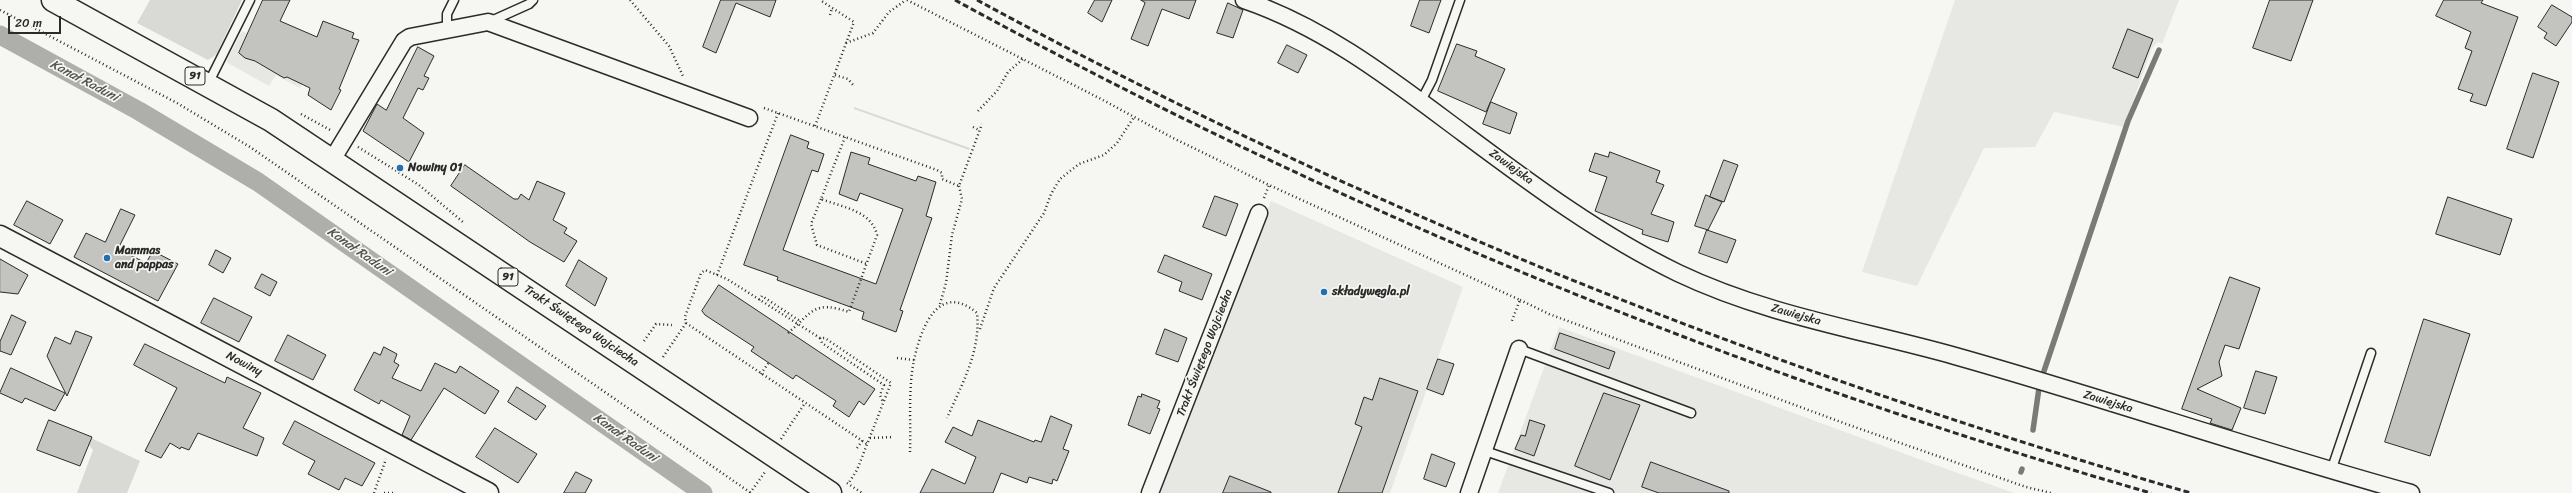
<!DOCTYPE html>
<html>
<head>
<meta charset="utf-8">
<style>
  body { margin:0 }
  #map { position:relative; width:2572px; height:493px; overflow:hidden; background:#f6f6f2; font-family:Sriracha,sans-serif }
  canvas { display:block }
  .scale { position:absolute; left:8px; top:16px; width:53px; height:18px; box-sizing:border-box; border:2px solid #2b2b2b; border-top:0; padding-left:5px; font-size:12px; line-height:14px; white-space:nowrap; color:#2b2b2b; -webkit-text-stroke:3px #f6f6f2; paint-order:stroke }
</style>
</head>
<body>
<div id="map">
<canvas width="2572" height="493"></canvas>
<div class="scale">20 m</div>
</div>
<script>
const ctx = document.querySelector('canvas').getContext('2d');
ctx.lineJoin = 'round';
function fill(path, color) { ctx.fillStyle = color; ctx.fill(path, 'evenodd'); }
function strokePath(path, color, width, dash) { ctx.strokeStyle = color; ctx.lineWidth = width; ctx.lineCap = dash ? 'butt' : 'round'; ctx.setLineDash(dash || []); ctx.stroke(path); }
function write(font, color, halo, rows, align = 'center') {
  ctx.font = font + ' Sriracha,sans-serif'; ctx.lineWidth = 3.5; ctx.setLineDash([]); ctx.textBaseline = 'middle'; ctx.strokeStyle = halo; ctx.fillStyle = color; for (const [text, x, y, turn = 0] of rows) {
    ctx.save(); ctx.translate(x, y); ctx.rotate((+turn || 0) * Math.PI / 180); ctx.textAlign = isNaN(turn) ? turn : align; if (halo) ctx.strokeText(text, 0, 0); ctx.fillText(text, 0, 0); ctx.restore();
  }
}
const built = new Path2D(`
  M1955,0H2179L2162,44L2158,42L2152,48L2124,127L2054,112L2035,147L1984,148L1917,286L1862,272Z
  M242,31L311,64L300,88L276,75L269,86L226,62Z
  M1271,201L1463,287L1390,493H1160Z
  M1559,327L1927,462L2014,493H1498Z`);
const green = new Path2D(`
  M150,0H242L216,55L208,60L137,23Z
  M854,107L970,148L969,150L854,109Z
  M91,438L140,461L127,493H77L93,450L89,445Z`);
const stream = new Path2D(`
  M2044,371L2128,121L2159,50
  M2033,430L2039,388
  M2021,472L2022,469`);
const canal = new Path2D(`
  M0,35L139,111L258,182L703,493`);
const building = new Path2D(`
  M263,0H290L280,21L317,37L323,21L354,33L352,38L359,40L339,89L341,90L331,110L308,95L310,88L287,77L284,78L255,61L245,58L239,53Z
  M721,0H776L770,17L736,3L716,53L703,47Z
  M1095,0H1112L1102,22L1088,13Z
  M1141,0H1196L1189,19L1162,9L1148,46L1131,39L1145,3Z
  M1420,0H1441L1429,33L1411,26Z
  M2270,0H2313L2291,61L2253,48Z
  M2444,0H2483L2481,3L2518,17L2486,106L2470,101L2473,94L2458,89L2472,51L2465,48L2471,32L2436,16Z
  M1228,3L1243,10L1233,38L1217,33Z
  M2552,5L2572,17V22L2556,46L2544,38L2547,33L2538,27Z
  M2128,29L2153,39L2138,78L2113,68Z
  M1457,44L1477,51L1475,56L1505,69L1486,112L1438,91Z
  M1287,45L1307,55L1298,73L1278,63Z
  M418,47L434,56L424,76L429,78L423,90L418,88L403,118L424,133L409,162L363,131L377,104L386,110Z
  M2533,73L2559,82L2533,158L2507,149Z
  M1491,102L1517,113L1510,134L1483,124Z
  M791,135L809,142L807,148L824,154L818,172L812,170L783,250L876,284L903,209L860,193L857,201L839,194L851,152L870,158L868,164L916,181L918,176L936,182L926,216L932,218L900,310L903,311L896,332L862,319L864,312L777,280L778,277L744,265Z
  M1610,152L1660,171L1656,182L1664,185L1651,214L1674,222L1668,242L1642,234L1643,230L1595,211L1607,177L1589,171L1595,153L1608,157Z
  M1724,160L1738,165L1724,202L1710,197Z
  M465,165L514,199H518L521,194L529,200L537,181L565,193L553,220L567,228L564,233L577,241L564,262L530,242L451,186Z
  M1706,195L1722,202L1708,230L1695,226Z
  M1215,196L1238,204L1226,236L1203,227Z
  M2448,197L2512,219L2500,255L2436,234Z
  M27,201L63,220L50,244L14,225Z
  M121,209L135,215L118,249L146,263L153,251L178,264L158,301L74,257L86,233L105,242Z
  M1707,230L1736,240L1727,263L1699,253Z
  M216,250L231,258L223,273L209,265Z
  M1165,255L1212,274L1202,300L1179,291L1182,282L1158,272Z
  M0,259L28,275L18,294L0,292Z
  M579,260L607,278L595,306L566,286Z
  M262,274L277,282L270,296L255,288Z
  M2230,277L2260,288L2239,349L2225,345L2219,362L2222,376L2197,389L2241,408L2232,430L2210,423L2212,419L2182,409Z
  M719,285L875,389L864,405L859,401L849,417L833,406L836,401L796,375L793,379L751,351L754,347L705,315L702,311Z
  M214,298L252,317L239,342L201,323Z
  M12,315L26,322L11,355L0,351V342Z
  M2424,319L2470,334L2430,456L2385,442Z
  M1165,329L1187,338L1178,362L1156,354Z
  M76,331L92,337L67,396L47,356L55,337L70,344Z
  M1560,333L1615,352L1609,369L1555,349Z
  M288,335L326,355L313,380L275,361Z
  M145,344L225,383L227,377L261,393L243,428L264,438L257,456L198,433L189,450L181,447L180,449L170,443L161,458L145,451L177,388L134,365Z
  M384,347L397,354L394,362L399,365L392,378L421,391L435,363L456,373L460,366L499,391L485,414L444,388L411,440L402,435L410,416L381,400L379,404L354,390L374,352L380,355Z
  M1438,359L1454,364L1443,395L1427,389Z
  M11,368L65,393L55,411L25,398L22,403L0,393Z
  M2256,371L2277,377L2265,414L2244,408Z
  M1380,378L1418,391L1382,493H1338L1362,427L1355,424L1364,397L1372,400Z
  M517,387L546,406L536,420L508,402Z
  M1604,393L1640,405L1610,480L1575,466Z
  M1142,394L1160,401L1157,408L1160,409L1150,434L1128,425L1138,396L1141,397Z
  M1051,416L1072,425L1063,449L1069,451L1057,481L1053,479L1052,484L1029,477L1027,483L1001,473L993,493H920L932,469L965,484L976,457L945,442L953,427L972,436L978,420L1034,442L1035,440L1041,442Z
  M49,420L92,437L80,466L37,450Z
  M1530,420L1545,425L1534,456L1515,449L1521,435L1525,436Z
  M295,421L375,463L362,486L345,478L339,490L308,474L315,461L283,444Z
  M495,428L537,454L518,483L476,457Z
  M1432,454L1455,463L1446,487L1424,479Z
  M1651,462L1729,491V493H1659L1642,487Z
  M576,472L592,480L585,493H564Z
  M1230,476L1271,492V493H1223Z`);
const path = new Path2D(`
  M630,0L669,46L683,76
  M907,0L1101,99L1173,138L1269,185L1520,300L1511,323
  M0,10L177,103L250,147L751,493
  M830,15L832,8
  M846,43L873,33L889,12L906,0
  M835,75L848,79L854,86
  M764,108L937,170L942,173V179L959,186L982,124
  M978,111L997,91L1008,72L1023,59
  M301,114L332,131
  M815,126L854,22L820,0
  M973,127L979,130
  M358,147L419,185L463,222
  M1264,198L1269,185
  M821,199L811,224L817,245L867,264
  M717,275L778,113
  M759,300L762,296L800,321
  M1520,300L1549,314L1849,425L2026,487L2051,493
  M940,304L946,283L952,235L962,199L959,186
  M686,323L867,444
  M980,329L994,288L1044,213L1051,194L1060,179L1079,164L1104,155L1117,143L1134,117
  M788,333C813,312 813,300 849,312L877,235C872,211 842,207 821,199L845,137
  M820,338L822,343L884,385L880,395L883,402
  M644,341L656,324L672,325
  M663,357L686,323L685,317L701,273L705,270L727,279L820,338H825L891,383L857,470L848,484
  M897,358L914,360
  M761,374L769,362
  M870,438L894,437
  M781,439L805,403
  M857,448L863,440
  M910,452C911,422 908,389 914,360C921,327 939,281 977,313C981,351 962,384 947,418
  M847,483L862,493
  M374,493L386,459
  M384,493H396
  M750,493L765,472`);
const service = new Path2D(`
  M489,22L529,4L533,0
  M447,30V14L454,0
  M208,84L250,0
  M1421,101L1432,80L1460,0
  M1519,349L1691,413
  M1485,451L1609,493
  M2331,471L2371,353`);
const minor = new Path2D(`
  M1244,0C1320,26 1383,73 1447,121C1521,176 1595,233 1678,273C1766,315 1862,330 1955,356C2108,399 2258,451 2411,493
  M332,160L404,41L410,37L488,22L749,118
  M1150,493L1259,213
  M1469,493L1519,349`);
const tertiary = new Path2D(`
  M0,236L488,493`);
const primary = new Path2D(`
  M53,0L271,120L830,493`);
const rail = new Path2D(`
  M955,0C1334,207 1736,374 2151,493
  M977,0C1362,209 1771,372 2191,493`);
const markers = [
  [400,168,4,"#1f6fb2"],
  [107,258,4,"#1f6fb2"],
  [1324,292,4,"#1f6fb2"]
];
const shields = [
  [195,76,20],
  [508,277,20]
];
const shieldNames = [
  ["91",195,76],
  ["91",508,277]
];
const streetNames = [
  ["Zawiejska",1511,167,36],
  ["Zawiejska",1796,315,16],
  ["Trakt Świętego Wojciecha",581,326,34],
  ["Trakt Świętego Wojciecha",1205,353,-69],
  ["Nowiny",244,364,28],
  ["Zawiejska",2108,402,17]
];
const poiNames = [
  ["Nowiny 01",408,168],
  ["Mammas",115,251],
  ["and pappas",115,265],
  ["składywęgla.pl",1332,292]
];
const waterNames = [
  ["Kanał Raduni",84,81,28],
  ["Kanał Raduni",359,252,35],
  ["Kanał Raduni",625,438,35]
];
fill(built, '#e7e7e3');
fill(green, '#d9d9d5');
strokePath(stream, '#7a7a78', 5.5);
strokePath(canal, '#aeaeab', 19);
fill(building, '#c3c3c0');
strokePath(building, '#2b2b2b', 1);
strokePath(service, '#2b2b2b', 11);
strokePath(minor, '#2b2b2b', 19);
strokePath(tertiary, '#2b2b2b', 23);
strokePath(primary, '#2b2b2b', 25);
strokePath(path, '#2b2b2b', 2.5, [1, 3]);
strokePath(service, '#f6f6f2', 8);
strokePath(minor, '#f6f6f2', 16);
strokePath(tertiary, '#f6f6f2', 20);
strokePath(primary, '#f6f6f2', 22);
strokePath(rail, '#2b2b2b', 3, [6, 3]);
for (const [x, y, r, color] of markers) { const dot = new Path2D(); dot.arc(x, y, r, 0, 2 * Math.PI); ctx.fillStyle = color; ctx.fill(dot); strokePath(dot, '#f6f6f2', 1.5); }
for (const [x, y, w] of shields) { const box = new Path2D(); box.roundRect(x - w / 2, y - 9, w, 18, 3); ctx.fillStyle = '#f6f6f2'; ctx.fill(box); strokePath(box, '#2b2b2b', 1); }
write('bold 11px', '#2b2b2b', null, shieldNames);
write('12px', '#2b2b2b', '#f6f6f2', streetNames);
write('bold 12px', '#2b2b2b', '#f6f6f2', poiNames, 'left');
write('italic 13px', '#525251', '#f6f6f2', waterNames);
</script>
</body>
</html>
